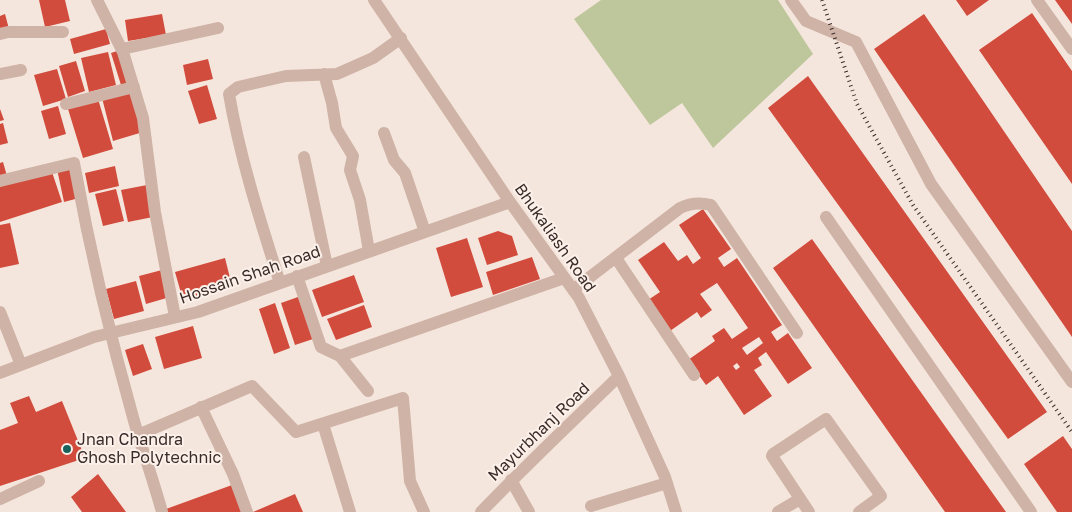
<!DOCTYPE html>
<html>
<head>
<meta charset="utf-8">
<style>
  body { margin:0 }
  canvas { display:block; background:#f5e6dd }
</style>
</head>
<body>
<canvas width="1072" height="512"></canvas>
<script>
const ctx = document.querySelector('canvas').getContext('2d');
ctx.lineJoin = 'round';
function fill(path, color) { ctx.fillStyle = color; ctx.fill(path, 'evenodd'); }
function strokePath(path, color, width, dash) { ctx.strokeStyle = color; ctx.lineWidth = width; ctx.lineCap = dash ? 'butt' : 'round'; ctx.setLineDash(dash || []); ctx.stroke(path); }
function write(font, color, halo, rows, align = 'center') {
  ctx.font = font + ' "Golos Text",sans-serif'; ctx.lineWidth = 4; ctx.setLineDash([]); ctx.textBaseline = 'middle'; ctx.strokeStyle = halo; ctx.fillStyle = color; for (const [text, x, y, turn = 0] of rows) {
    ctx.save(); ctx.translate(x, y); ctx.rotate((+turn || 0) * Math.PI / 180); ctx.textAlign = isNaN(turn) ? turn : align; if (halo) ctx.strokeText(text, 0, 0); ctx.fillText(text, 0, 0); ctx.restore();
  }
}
const green = new Path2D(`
  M601,0H778L813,54L713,148L682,103L650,125L574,19Z`);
const building = new Path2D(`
  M39,0H65L70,21L45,27Z
  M956,0H989L967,16Z
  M1055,0H1072V24Z
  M1032,13L1072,71V184L979,50Z
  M5,14L9,29L0,32V16Z
  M162,14L166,35L128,41L125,20Z
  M924,14L1072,231V337L874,49Z
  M106,29L110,44L74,54L70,39Z
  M120,50L130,82L121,85L111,53Z
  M108,52L116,85L89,92L81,58Z
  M208,59L213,79L187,85L183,65Z
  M76,61L85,91L68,97L59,66Z
  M57,69L66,99L43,106L34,75Z
  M808,76L1047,412L1008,439L768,108Z
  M207,85L217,119L199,124L188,91Z
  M132,90L143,132L113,141L102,98Z
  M98,99L113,149L83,158L68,109Z
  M58,106L66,134L49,139L41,111Z
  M0,109L4,120L0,121Z
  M3,123L8,143L0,145V124Z
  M3,162L7,176L0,178V163Z
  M71,166L79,198L64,202L57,169Z
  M115,166L119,186L89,193L85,173Z
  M51,169L62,202L0,222V185Z
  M147,185L153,217L128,222L121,190Z
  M116,189L124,221L103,226L95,194Z
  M703,209L731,249L718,258L724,267L737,258L782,325L771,332L777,341L788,333L812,368L788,384L766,352L758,358L762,365L754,370L772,396L744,415L718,376L706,385L688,360L715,341L712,336L724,328L732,339L748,328L717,283L700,294L712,310L701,318L697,312L670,331L648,300L660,292L638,260L664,242L678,261L687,255L693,264L701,258L679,225ZM759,337L763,343L747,355L742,348ZM737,363L740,367L736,370L733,366Z
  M10,223L19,264L0,268V225Z
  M498,231L512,236L518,255L487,265L478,238Z
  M467,238L483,287L451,297L436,248Z
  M812,239L1006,512H945L773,268Z
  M532,257L540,279L493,295L486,272Z
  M225,258L232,286L183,300L175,272Z
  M162,270L170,297L146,304L139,276Z
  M354,275L364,302L322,317L312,290Z
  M136,281L144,311L114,319L106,289Z
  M298,297L313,339L295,345L281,303Z
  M275,303L290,348L274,354L259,309Z
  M364,305L372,327L336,340L327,319Z
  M193,326L202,358L164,369L155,337Z
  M143,344L152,369L133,376L125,350Z
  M29,396L36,412L62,401L85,458L0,486V430L18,423L10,403Z
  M1063,436L1072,449V512H1057L1024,464Z
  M98,474L126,512H82L71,497Z
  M232,485L242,512H167L166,509Z
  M295,494L303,512H253Z`);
const minor = new Path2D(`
  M97,0L123,52L143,118L155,212L175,317
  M374,0L510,202L579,298L619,376L665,477L676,512
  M791,0L806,21L856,42L931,184L1072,382
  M1037,0L1072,49
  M0,34L8,32H63
  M122,49L218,28
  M0,74L21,70
  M324,74L332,103L336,128L353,156L350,170L360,200L369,251
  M66,104L134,87
  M384,133L394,160L405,173L425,232
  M304,157L327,266
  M0,181L74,163C90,251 110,336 134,421C143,452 154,482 162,512
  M826,217L1031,512
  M616,258L694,375
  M297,276L321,347L340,356L564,278
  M280,283C260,220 240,158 229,94L238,87L286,76L337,74L373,58L401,38
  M573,290L680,208C690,203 699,202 711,205L797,333
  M0,312L21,365
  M340,356L368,391
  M0,373L94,337L198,312L510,202
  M201,407L233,474L247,512
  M323,424L350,512
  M138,435L252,386L296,432L403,398L410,481L424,512
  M511,480L529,512
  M0,499L39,481
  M591,506L667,483
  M481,512C526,465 573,421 619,376
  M778,512L800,499
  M809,512L772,456L773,454L826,419L881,496L859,512`);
const rail = new Path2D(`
  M822,0L857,104L913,205L1072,432`);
const markers = [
  [67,449,5,"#19615b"]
];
const streetNames = [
  ["Bhukaliash Road",555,238,55],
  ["Hossain Shah Road",250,275,-19],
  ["Mayurbhanj Road",539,432,-44]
];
const poiNames = [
  ["Jnan Chandra",77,440],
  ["Ghosh Polytechnic",77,458]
];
fill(green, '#bec69b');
fill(building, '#d24c3d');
strokePath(minor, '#cfb3a7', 12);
strokePath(rail, '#3a2b28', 4, [1, 4]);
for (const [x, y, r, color] of markers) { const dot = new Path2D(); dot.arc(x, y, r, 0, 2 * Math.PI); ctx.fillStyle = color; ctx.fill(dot); strokePath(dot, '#fcf1ea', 2); }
write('16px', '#3a2b28', '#fcf1ea', streetNames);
write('16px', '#3a2b28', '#fcf1ea', poiNames, 'left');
</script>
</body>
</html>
